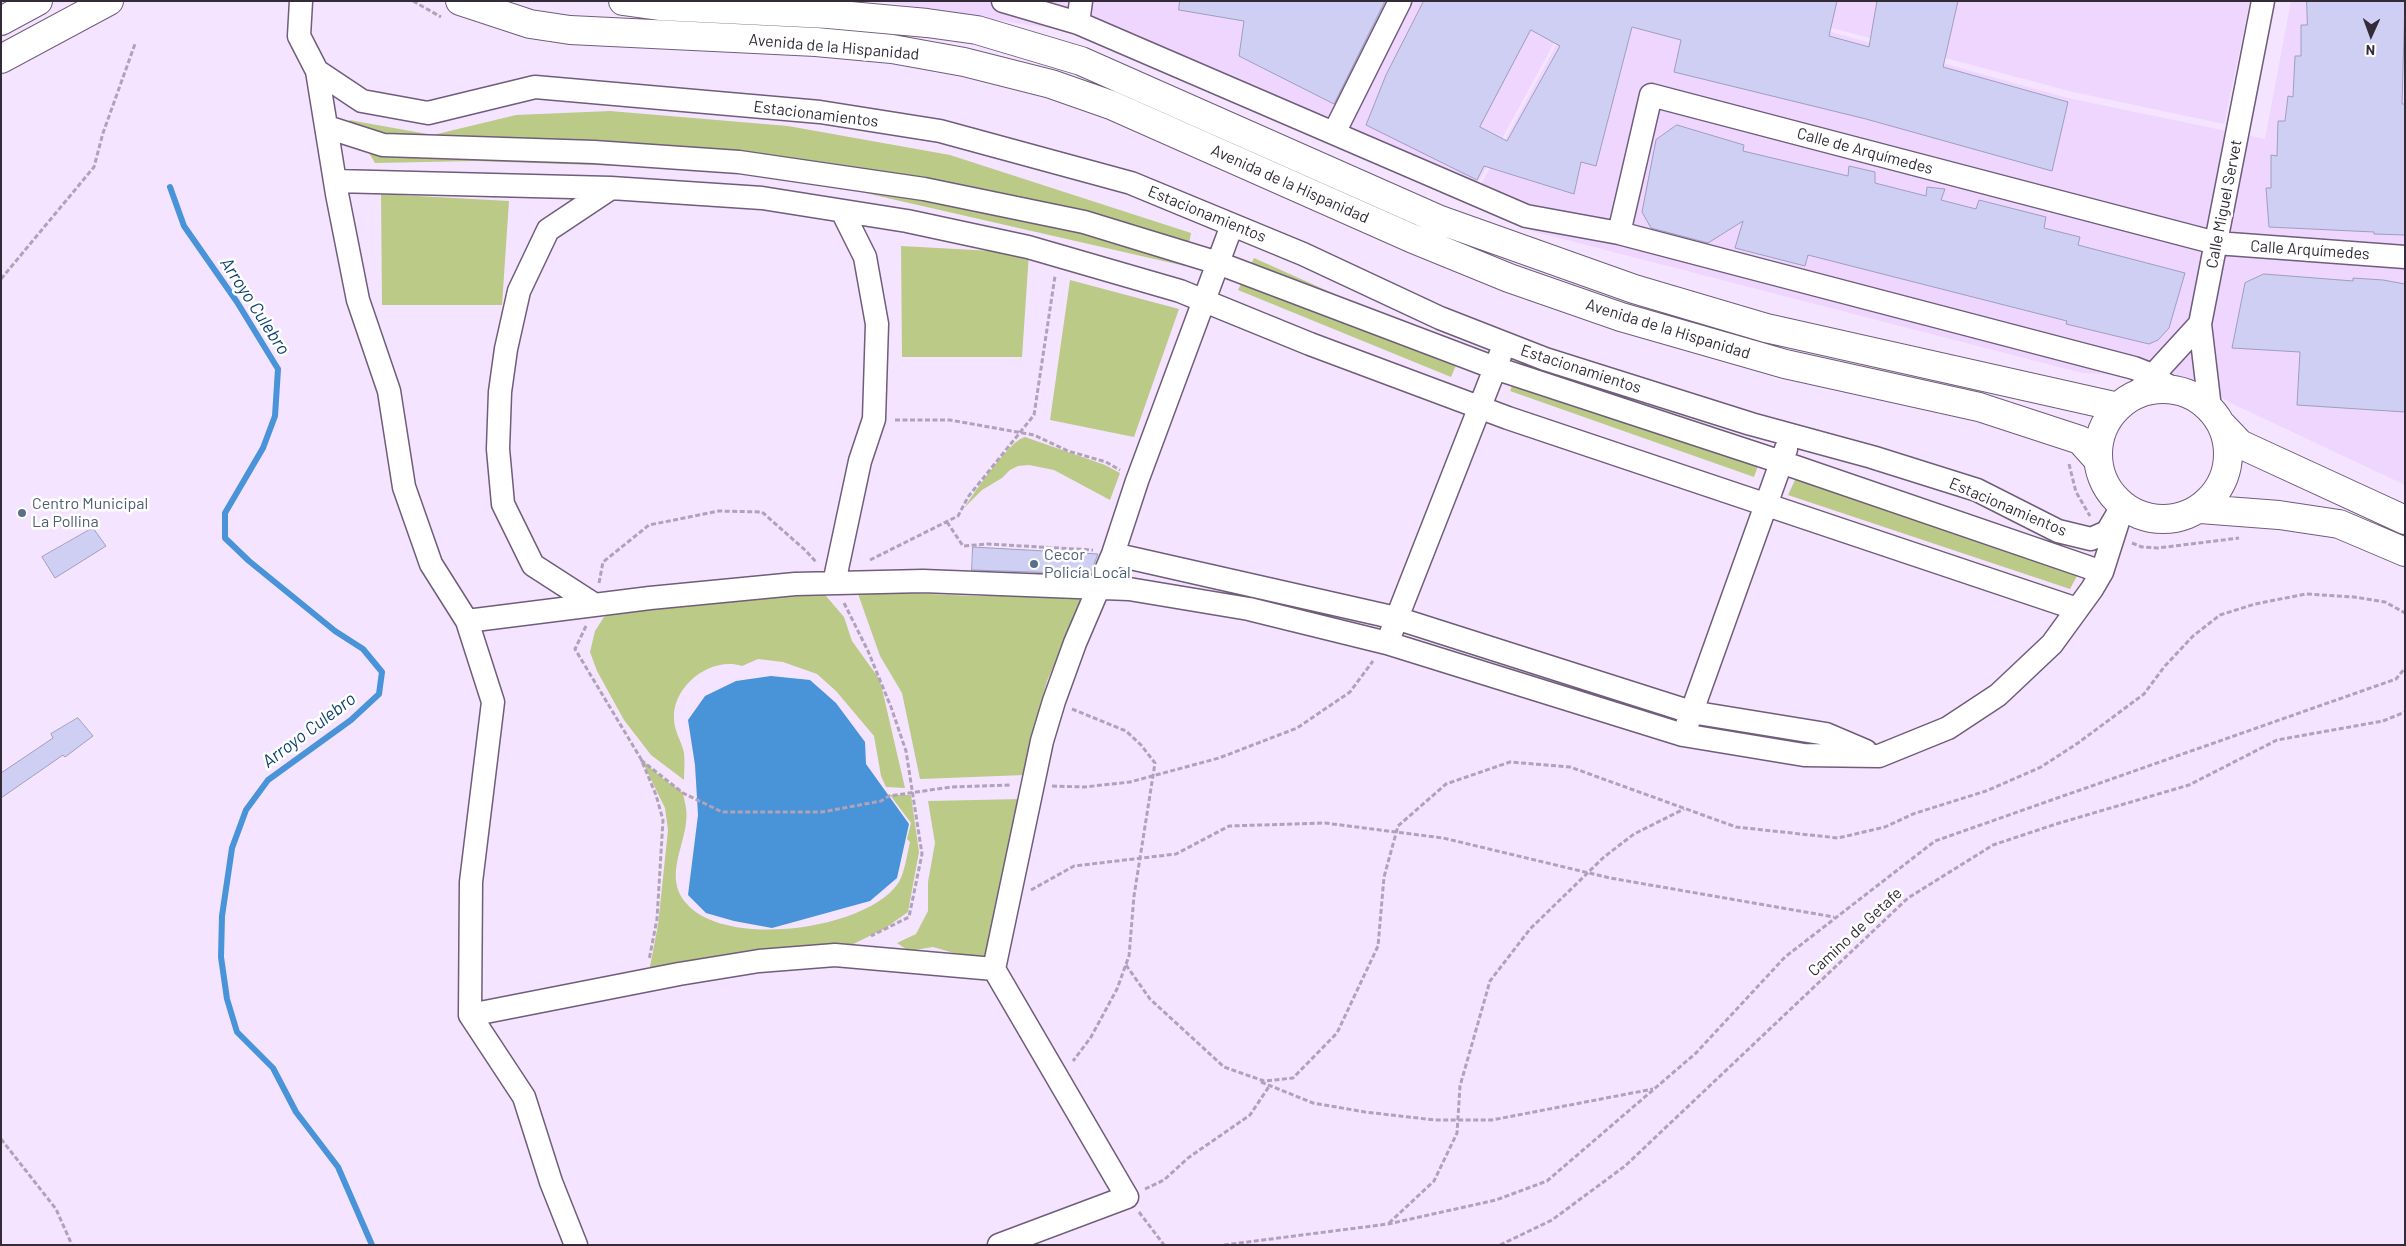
<!DOCTYPE html>
<html>
<head>
<meta charset="utf-8">
<style>
  body { margin:0 }
  #map { position:relative; width:2406px; height:1246px; overflow:hidden; background:#f5e4ff; font-family:Barlow,sans-serif }
  canvas { display:block }
  .frame { position:absolute; inset:0; border:2px solid #332c38; pointer-events:none }
  .north { position:absolute; left:2346px; top:10px; width:50px; height:50px; -webkit-text-stroke:4px #fff; paint-order:stroke; rotate:182deg; font-size:14px; font-weight:700; line-height:20px; text-align:center; color:#332c38 }
  .north::after { content:''; display:block; margin:auto; width:18px; height:22px; background:#332c38; clip-path:polygon(50% 0,100% 100%,50% 72%,0 100%) }
</style>
</head>
<body>
<div id="map">
<canvas width="2406" height="1246"></canvas>
<div class="frame"></div>
<div class="north">N</div>
</div>
<script>
const ctx = document.querySelector('canvas').getContext('2d');
ctx.lineJoin = 'round';
function fill(path, color) { ctx.fillStyle = color; ctx.fill(path, 'evenodd'); }
function strokePath(path, color, width, dash) { ctx.strokeStyle = color; ctx.lineWidth = width; ctx.lineCap = dash ? 'butt' : 'round'; ctx.setLineDash(dash || []); ctx.stroke(path); }
function write(font, color, halo, rows, align = 'center') {
  ctx.font = font + ' Barlow,sans-serif'; ctx.lineWidth = 5; ctx.setLineDash([]); ctx.textBaseline = 'middle'; ctx.strokeStyle = halo; ctx.fillStyle = color; for (const [text, x, y, turn = 0] of rows) {
    ctx.save(); ctx.translate(x, y); ctx.rotate((+turn || 0) * Math.PI / 180); ctx.textAlign = isNaN(turn) ? turn : align; if (halo) ctx.strokeText(text, 0, 0); ctx.fillText(text, 0, 0); ctx.restore();
  }
}
const built = new Path2D(`
  M879,1H1577L1468,201L1067,31Z
  M1580,1L1820,29L2068,98L2265,139L2291,1H2405V485L2237,406L2185,378L2082,373L1532,231L1471,203Z
  M1780,1H2250L2224,124L2073,92L1821,25Z`);
const green = new Path2D(`
  M610,111L788,126L950,155L1191,233L1185,266L769,171L475,161L375,163L349,120L433,135L516,115Z
  M381,194L509,201L502,305H382Z
  M901,246L1029,253L1022,357H902Z
  M1254,258L1462,351L1451,377L1238,290Z
  M1070,280L1179,309L1134,437L1050,420Z
  M1520,365L1763,452L1754,477L1510,391Z
  M1025,437L1105,465L1120,473L1110,500L1054,470L1029,465L1018,466L1010,470L1002,478L982,490L965,507C974,493 1010,440 1025,437Z
  M1801,467L2084,563L2070,589L1788,495Z
  M820,589L844,617L852,641L880,680L905,788L886,787L881,776L874,736L836,691L817,674L783,662L758,659L742,666C711,656 672,686 674,719C674,731 682,742 684,753C685,762 684,771 684,780L651,755L624,720L597,671L590,652L595,631L604,617L624,609Z
  M857,591L976,596H1085L1047,681L1035,723L1025,775L920,779L902,693L880,656Z
  M641,759C650,767 659,776 669,783C673,786 679,789 682,792C684,795 684,799 685,803C694,837 659,873 687,904C726,949 868,930 899,882C905,871 907,854 910,842L907,839L911,823L890,795H911L919,852L908,912L884,929L839,951L648,977L658,925L668,830L665,808Z
  M1022,799L989,956L961,955L933,947L909,951L897,943L916,934L928,911V882L935,843L928,801Z`);
const water = new Path2D(`
  M771,676L810,680L836,703L865,742L866,764L909,824L897,878L870,901L772,928L734,921L706,913L688,895L698,815L695,765L688,720L705,696L736,681Z`);
const stream = new Path2D(`
  M170,187L184,226L237,302L278,369L275,416L263,448L225,513V538L249,561L335,631L363,649L382,672L379,694L351,720L268,780L246,810L232,848L222,916L221,957L227,999L237,1032L273,1068L296,1112L338,1167L372,1245`);
const building = new Path2D(`
  M1180,1H1385L1334,104L1239,56L1244,21L1179,10Z
  M1424,1H1837L1829,36L1869,47L1877,1H1958L1943,67L2068,102L2052,171L1866,119L1674,72L1681,40L1632,27L1596,166L1581,162L1574,194L1484,166L1477,180L1366,125L1386,75ZM1531,30L1560,46L1507,141L1480,127Z
  M2307,1H2405L2402,104H2405V235L2374,234V232L2269,227L2266,188H2271V155L2277,156L2278,121H2285L2288,96L2293,97L2295,56H2301V25H2307Z
  M1677,125L1744,145L1743,151L1848,176L1849,166L1875,172V183L1926,196L1927,187L1945,189L1941,200L1976,209L1979,200L2046,217L2044,228L2080,237L2078,245L2185,273L2169,328L2158,340L2149,344L2066,324L2067,321L1808,255L1805,266L1735,248L1743,221L1708,243L1651,228L1642,212L1656,140Z
  M2264,274L2353,281V278L2383,280L2405,284V412L2297,405L2300,352L2232,348L2245,283Z
  M93,528L106,546L55,578L42,557Z
  M973,547L1098,554L1090,574L972,570Z
  M78,718L93,736L65,757L63,755L1,798V773L53,738L51,734Z`);
const path = new Path2D(`
  M413,1L441,17
  M1,279L94,167L103,133L135,44
  M895,420H950L1034,435L1068,451L1106,462L1120,470
  M2069,464L2076,492L2090,516
  M947,522L963,546L988,544L1093,550
  M2132,543L2142,547L2158,548L2239,538
  M870,560L958,516L968,497L1034,415L1055,276
  M599,583L603,562L649,525L719,511L762,512L805,550L817,563
  M844,603L868,651L891,707L906,751L922,854L909,917L871,936
  M586,626L575,649L641,759L656,795L663,820L657,919L649,960
  M1072,709L1126,731L1141,745L1155,763L1134,896L1129,956L1117,989L1091,1037L1073,1061
  M641,760L683,793L722,812H822L881,801L889,796L951,787L1011,785
  M1052,786L1084,787L1130,782L1219,758L1297,728L1350,692L1373,661
  M1031,890L1074,866L1176,854L1229,826L1325,823L1443,838L1610,878L1834,917
  M1126,965L1150,999L1224,1067L1264,1081L1293,1078L1337,1033L1378,946L1384,877L1398,826L1446,784L1510,762L1570,767L1736,827L1838,838L1885,827L1913,814L1986,791L2041,767L2078,743L2144,694L2164,667L2193,636L2220,615L2255,604L2306,594L2354,597L2385,602L2405,613
  M1261,1082L1313,1103L1365,1112L1435,1120H1492L1653,1089
  M1,1139L56,1209L72,1245
  M1145,1189L1164,1180L1188,1158L1250,1115L1270,1085
  M1139,1212L1164,1245
  M1389,1223L1434,1181L1457,1133L1460,1086L1490,981L1530,929L1604,857L1634,834L1684,809
  M1224,1245L1388,1224L1496,1200L1547,1181L1696,1053L1785,957L1935,841L2396,679L2405,668
  M1500,1245L1552,1220L1625,1166L1908,898L1993,845L2056,824L2189,785L2277,740L2383,721L2405,712`);
const street = new Path2D(`
  M301,1L299,36L317,71L362,101L428,113L535,87L820,112L940,131L1131,183L1303,254L1440,318L1545,359L1751,424L1872,457L1977,490L2058,531L2091,539L2107,532L2117,515
  M1003,1L1078,23L1526,216L1619,233L2134,368L2152,375L2174,390
  M1078,23L1081,1
  M317,71L337,194L358,300L389,391L404,487L431,564L467,621L650,598L795,584L923,581L1129,589L1249,609L1387,643L1683,735L1804,755L1879,756L1948,728L1998,695L2052,644L2092,589L2102,572L2123,506
  M327,127L383,145L594,152L739,162L924,189L1084,222L1218,263L1495,368L1781,462L2102,572
  M1334,133L1400,1
  M335,181L611,188L762,198L907,221L1028,247L1180,291L1310,344L1508,418L2077,609
  M1619,233L1651,95L2216,243L2405,257
  M2134,396L2200,324
  M2210,408L2200,324L2263,1
  M1113,554L1396,618L1691,712L1826,734L1866,751
  M834,583L860,461L874,419L877,324L865,257L842,211
  M595,605L533,565L503,504L498,449L500,392L506,349L519,291L548,230L611,188
  M467,621L493,702L471,882L470,1015L524,1097L551,1182L576,1245
  M1391,633L1501,353
  M1687,725L1786,449
  M470,1015L679,974L759,961L835,955L994,969
  M999,1245L1127,1197L994,969L1042,741L1054,701L1075,643L1113,554L1137,481L1232,225`);
const primary = new Path2D(`
  M460,1L530,24L570,30L816,42L892,49L964,62L1051,84L1111,105L1411,238L1509,278L1621,317L1785,364L1979,407L2080,440L2098,460
  M623,1L659,6L828,14L927,23L977,30L1081,61L1440,220L1634,289L1766,328L2118,407
  M1,21L38,1
  M1,59L109,1
  M2098 454a65 65 0 1 1 130 0a65 65 0 1 1-130 0Z
  M2223,426L2240,444L2255,451L2405,520
  M2200,509L2279,515L2339,524L2405,552`);
const markers = [
  [22,513,5,"#5c6f8a"],
  [1034,564,5,"#5c6f8a"]
];
const streetNames = [
  ["Avenida de la Hispanidad",834,47,5],
  ["Estacionamientos",816,114,7],
  ["Calle de Arquímedes",1865,151,15],
  ["Avenida de la Hispanidad",1290,184,24],
  ["Calle Miguel Servet",2224,204,-79],
  ["Estacionamientos",1207,214,22],
  ["Calle Arquímedes",2310,250,4],
  ["Avenida de la Hispanidad",1668,329,17],
  ["Estacionamientos",1581,369,18],
  ["Estacionamientos",2008,507,23],
  ["Camino de Getafe",1855,932,-43]
];
const serviceNames = [
  ["Centro Municipal",32,504],
  ["La Pollina",32,522],
  ["Cecor",1044,555],
  ["Policía Local",1044,573]
];
const waterNames = [
  ["Arroyo Culebro",255,306,57],
  ["Arroyo Culebro",309,730,-37]
];
fill(built, '#efd6fe');
fill(green, '#bbca87');
fill(water, '#4993d8');
strokePath(stream, '#4993d8', 6);
fill(building, '#cfcff4');
strokePath(building, '#9e9ec0', 1);
strokePath(street, '#6f5d7a', 25);
strokePath(primary, '#6f5d7a', 30);
strokePath(path, '#b0a2b8', 3, [5, 2.5]);
strokePath(street, '#fff', 22);
strokePath(primary, '#fff', 28);
for (const [x, y, r, color] of markers) { const dot = new Path2D(); dot.arc(x, y, r, 0, 2 * Math.PI); ctx.fillStyle = color; ctx.fill(dot); strokePath(dot, '#fff', 2); }
write('16px', '#332c38', '#fff', streetNames);
write('16px', '#4e5e75', '#fff', serviceNames, 'left');
write('italic 18px', '#0b4270', '#fff', waterNames);
</script>
</body>
</html>
